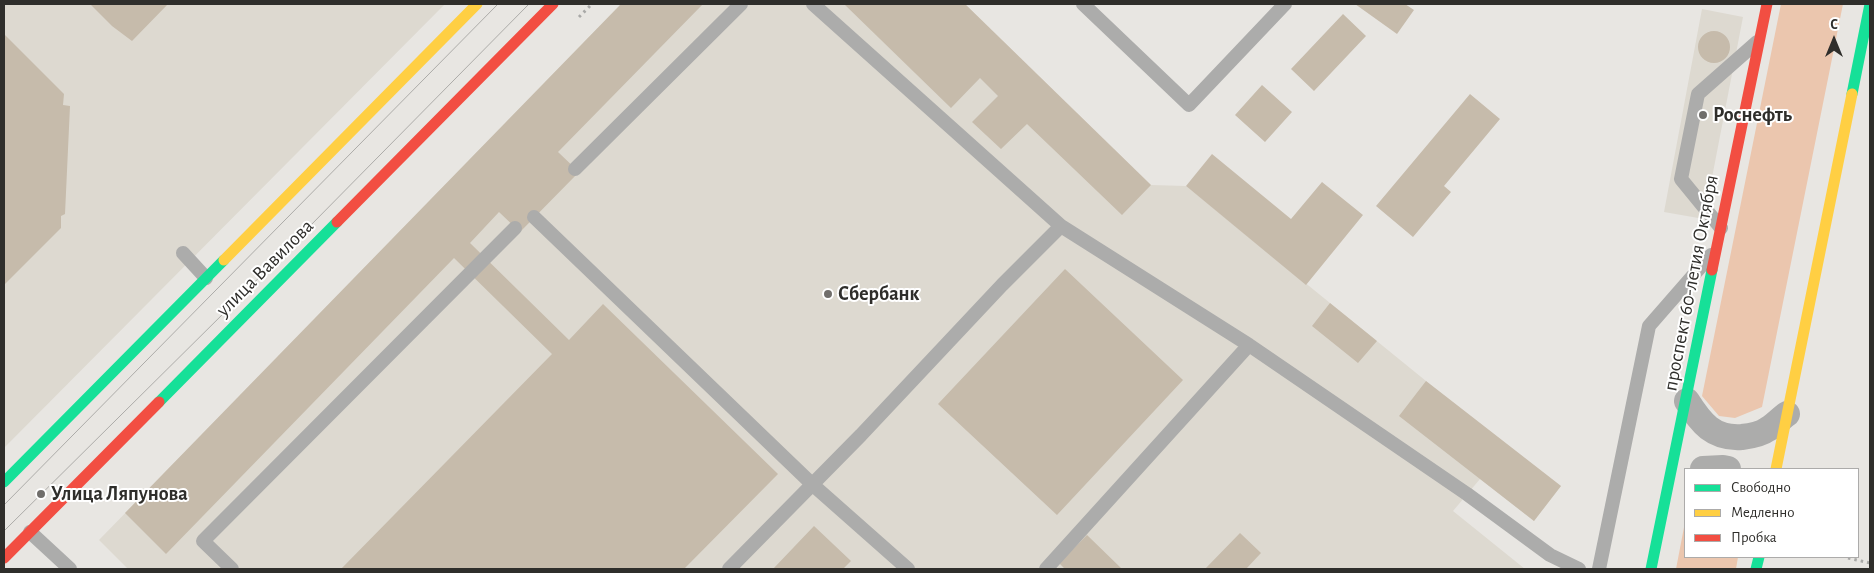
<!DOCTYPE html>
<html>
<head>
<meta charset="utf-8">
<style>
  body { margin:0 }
  #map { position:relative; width:1874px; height:573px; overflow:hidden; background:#e8e6e2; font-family:"Alegreya Sans",sans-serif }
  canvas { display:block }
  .frame { position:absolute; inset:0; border:5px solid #2f2e2b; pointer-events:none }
  .legend { position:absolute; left:1684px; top:468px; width:175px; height:90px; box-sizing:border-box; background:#fff; border:1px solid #acabaa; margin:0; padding:6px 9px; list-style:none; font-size:15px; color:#2f2e2b }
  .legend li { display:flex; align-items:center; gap:10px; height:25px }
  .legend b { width:25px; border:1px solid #acabaa }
  .north { position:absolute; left:1809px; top:15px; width:50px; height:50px; -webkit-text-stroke:4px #fff; paint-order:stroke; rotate:0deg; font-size:14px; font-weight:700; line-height:20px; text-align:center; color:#2f2e2b }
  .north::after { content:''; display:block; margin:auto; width:18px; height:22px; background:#2f2e2b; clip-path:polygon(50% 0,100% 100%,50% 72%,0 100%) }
</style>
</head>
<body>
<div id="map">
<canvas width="1874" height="573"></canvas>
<div class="frame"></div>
<ul class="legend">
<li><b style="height:6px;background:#16e098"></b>Свободно</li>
<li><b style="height:6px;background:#ffcf43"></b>Медленно</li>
<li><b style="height:6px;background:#f24e42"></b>Пробка</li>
</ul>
<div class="north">С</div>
</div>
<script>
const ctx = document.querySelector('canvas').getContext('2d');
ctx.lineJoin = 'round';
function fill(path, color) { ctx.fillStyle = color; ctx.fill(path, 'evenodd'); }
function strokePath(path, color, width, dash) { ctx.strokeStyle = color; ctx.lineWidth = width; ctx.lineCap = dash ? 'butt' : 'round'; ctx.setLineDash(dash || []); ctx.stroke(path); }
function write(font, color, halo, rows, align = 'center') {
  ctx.font = font + ' "Alegreya Sans",sans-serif'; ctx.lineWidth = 4; ctx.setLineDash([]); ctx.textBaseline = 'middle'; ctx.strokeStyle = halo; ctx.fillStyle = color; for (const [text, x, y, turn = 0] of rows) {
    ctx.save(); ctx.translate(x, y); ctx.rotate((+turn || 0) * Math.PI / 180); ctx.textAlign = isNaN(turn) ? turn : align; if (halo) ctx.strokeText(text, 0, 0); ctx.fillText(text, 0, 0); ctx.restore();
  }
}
const built = new Path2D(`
  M4,4H445L4,448Z
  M621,4H965L1151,185L1186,186L1426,381L1561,486L1534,521L1480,479L1453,511L1525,569H128L99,540Z
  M1702,9L1743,17L1704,219L1664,212Z`);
const green = new Path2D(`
  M1781,4H1843L1762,407L1735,418L1719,416L1702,396Z
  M1685,522V557H1738L1736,569H1676Z`);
const building = new Path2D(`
  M90,4H168L132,41L112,26Z
  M621,4H703L558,152L579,172L520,232L499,212L470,243L569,340L603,304L778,474L684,569H341L552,354L454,258L166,554L125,513Z
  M844,4H965L1151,185L1122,215L1027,124L1001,149L972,122L998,96L980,78L951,108Z
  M1355,4H1405L1414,10L1397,34Z
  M1343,14L1366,36L1314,91L1291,69Z
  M1698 47a16 16 0 1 1 32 0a16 16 0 1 1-32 0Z
  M4,34L64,94L63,105L70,106L65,214L61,216V228L4,285Z
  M1262,85L1292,112L1265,142L1235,115Z
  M1470,94L1500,119L1444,186L1451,192L1413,237L1376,206Z
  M1212,154L1291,219L1322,182L1363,215L1306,285L1186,186Z
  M1065,269L1183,380L1057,515L938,404Z
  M1330,303L1377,341L1358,363L1312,326Z
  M1426,381L1561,486L1534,521L1399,416Z
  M814,526L851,561L843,569H773Z
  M1240,533L1261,553L1246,569H1205Z
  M1087,535L1122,569H1065L1059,563Z`);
const path = new Path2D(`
  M579,17L592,4
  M1848,558L1870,563`);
const lane = new Path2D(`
  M1083,4L1189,105L1285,4
  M575,169L741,4
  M534,217L813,485L908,569
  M1061,226L1249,345L1467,494L1550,555L1579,569
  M1721,228L1681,179L1698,94L1757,42
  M183,253L206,278
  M30,532L70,569
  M232,569L203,541L515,228
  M729,569L861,435L1002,285L1061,226L813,4
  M1046,569L1249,345
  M1599,569L1649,326L1711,255`);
const street = new Path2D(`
  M1687,401C1701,423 1713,439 1742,437C1751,436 1761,434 1768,429C1775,425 1781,418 1787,414
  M1703,469L1723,468L1728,469`);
const fast = new Path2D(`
  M1852,94L1870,4
  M159,402L337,222
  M4,482L224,260
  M1651,569L1712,270
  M1756,569L1759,557`);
const slow = new Path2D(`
  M224,260L477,4
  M1776,469L1852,94`);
const jam = new Path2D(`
  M337,222L553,4
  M1712,270L1767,4
  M4,558L159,402`);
const tram = new Path2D(`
  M4,505L498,4
  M4,531L233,304L529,4`);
const markers = [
  [1703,115,5,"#706e6b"],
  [828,294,5,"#706e6b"],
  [41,494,5,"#706e6b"]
];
const poiNames = [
  ["Роснефть",1713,115],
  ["Сбербанк",838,294],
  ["Улица Ляпунова",51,494]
];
const streetNames = [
  ["улица Вавилова",265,268,-45],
  ["проспект 60-летия Октября",1691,283,-79]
];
fill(built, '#ddd9d0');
fill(green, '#ebc6ae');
fill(building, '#c6bbab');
strokePath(path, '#a9a9a7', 3, [2.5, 4]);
strokePath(lane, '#acacab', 14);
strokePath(street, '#acacab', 26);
strokePath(fast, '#16e098', 11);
strokePath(slow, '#ffcf43', 11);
strokePath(jam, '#f24e42', 11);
strokePath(tram, '#acaba8', 1);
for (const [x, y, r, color] of markers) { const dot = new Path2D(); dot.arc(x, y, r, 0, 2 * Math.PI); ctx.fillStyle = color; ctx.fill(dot); strokePath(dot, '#fff', 2); }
write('bold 20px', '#2f2e2b', '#fff', poiNames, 'left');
write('20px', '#2f2e2b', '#fff', streetNames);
</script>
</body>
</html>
